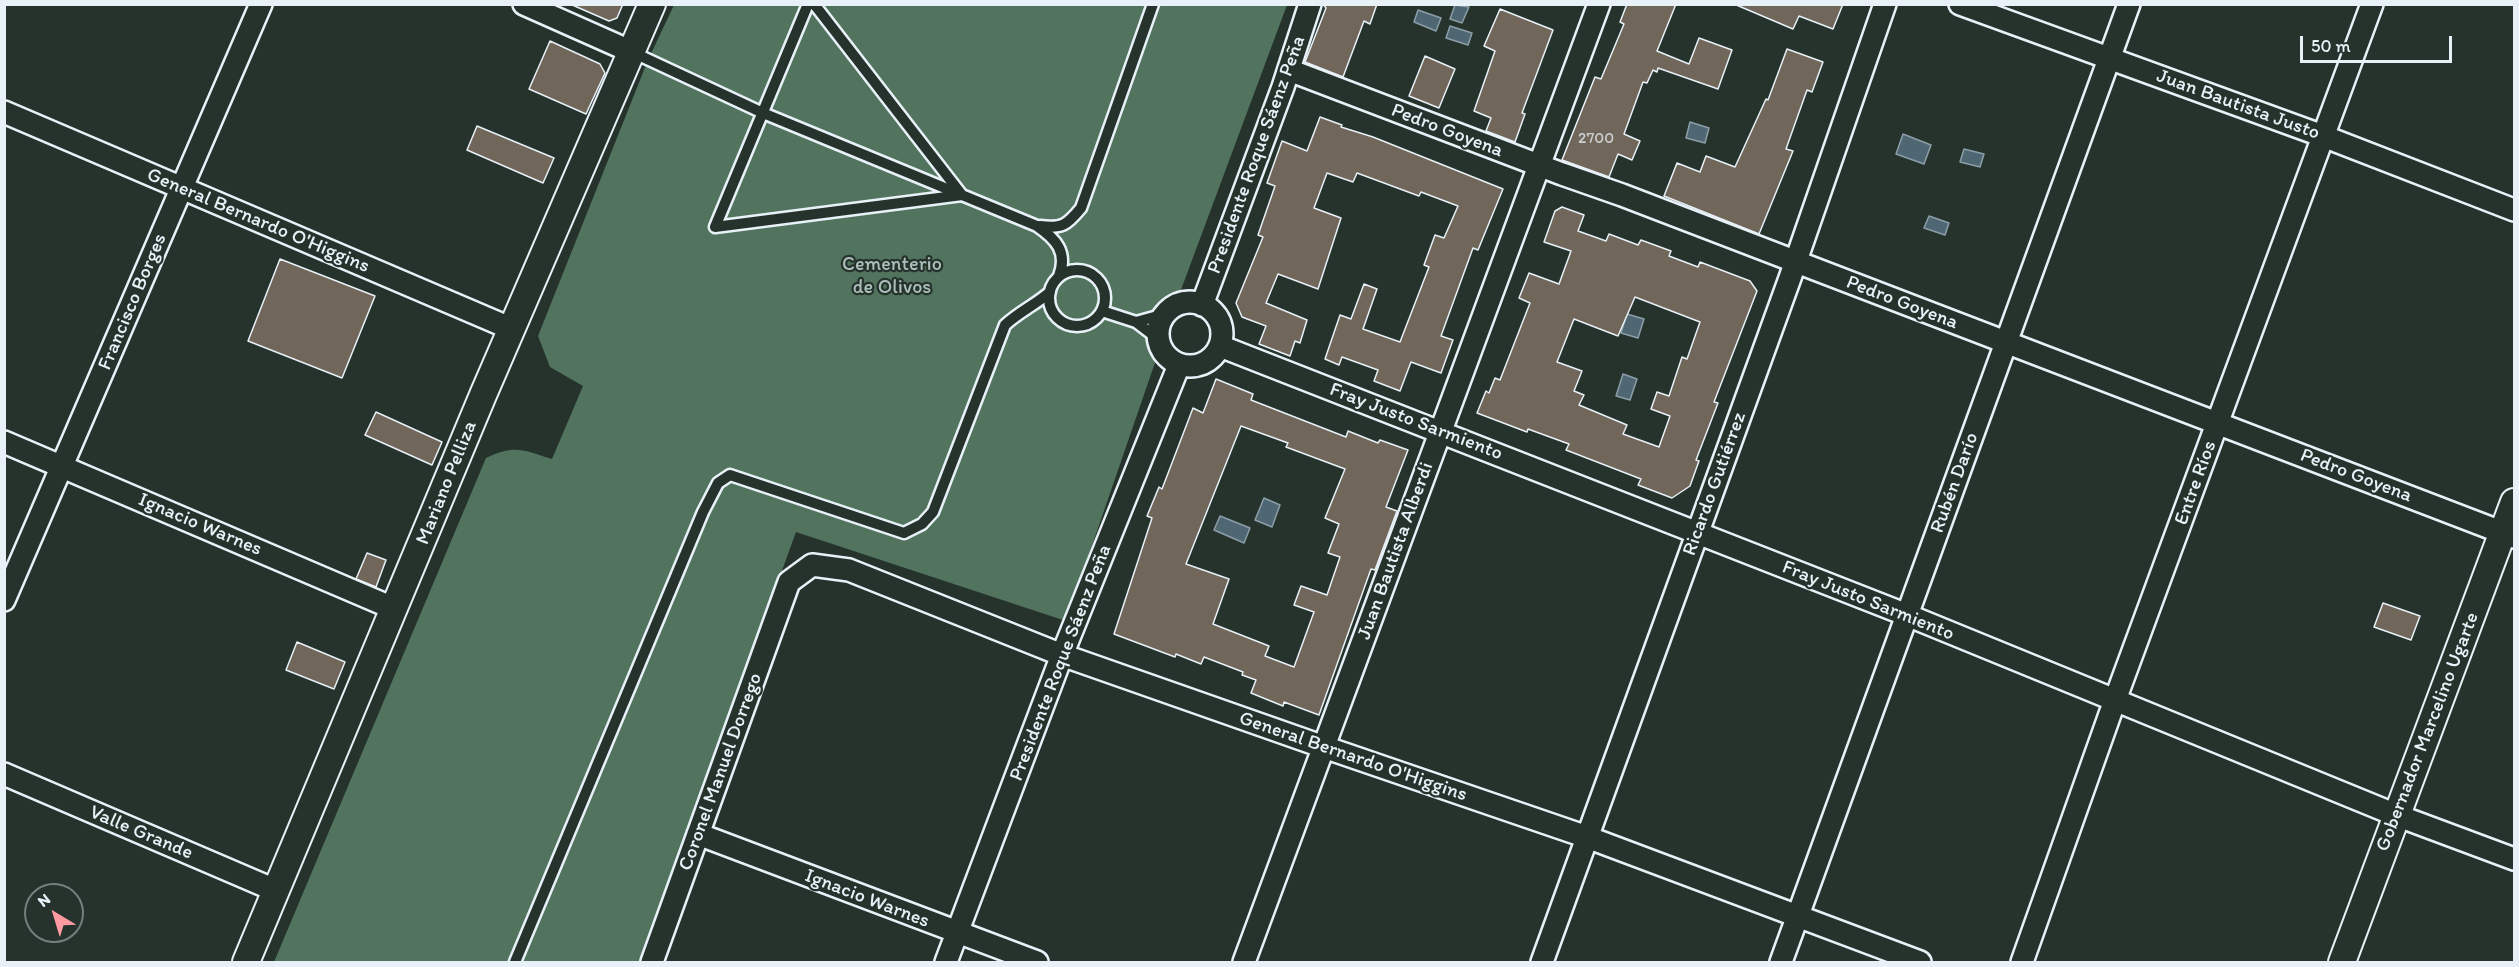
<!DOCTYPE html>
<html>
<head>
<meta charset="utf-8">
<style>
  body { margin:0 }
  #map { position:relative; width:2519px; height:967px; overflow:hidden; background:#26332d; font-family:Itim,sans-serif }
  canvas { display:block }
  .frame { position:absolute; inset:0; border:6px solid #e8f1f8; pointer-events:none }
  .north { position:absolute; left:24px; top:883px; width:60px; height:60px; box-sizing:border-box; background:#26332d; border:2px solid #747f7e; border-radius:50%; rotate:322deg; font-size:16px; font-weight:700; line-height:24px; text-align:center; color:#e8f1f8 }
  .north::after { content:''; display:block; margin:auto; width:21px; height:27px; background:#ff9aa2; clip-path:polygon(50% 0,100% 100%,50% 72%,0 100%) }
  .scale { position:absolute; left:2300px; top:36px; width:152px; height:27px; box-sizing:border-box; border:3px solid #e8f1f8; border-top:0; padding-left:8px; font-size:18px; line-height:21px; white-space:nowrap; color:#e8f1f8; -webkit-text-stroke:4px #26332d; paint-order:stroke }
</style>
</head>
<body>
<div id="map">
<canvas width="2519" height="967"></canvas>
<div class="frame"></div>
<div class="north">N</div>
<div class="scale">50 m</div>
</div>
<script>
const ctx = document.querySelector('canvas').getContext('2d');
ctx.lineJoin = 'round';
function fill(path, color) { ctx.fillStyle = color; ctx.fill(path, 'evenodd'); }
function strokePath(path, color, width, dash) { ctx.strokeStyle = color; ctx.lineWidth = width; ctx.lineCap = dash ? 'butt' : 'round'; ctx.setLineDash(dash || []); ctx.stroke(path); }
function write(font, color, halo, rows, align = 'center') {
  ctx.font = font + ' Itim,sans-serif'; ctx.lineWidth = 4.5; ctx.setLineDash([]); ctx.textBaseline = 'middle'; ctx.strokeStyle = halo; ctx.fillStyle = color; for (const [text, x, y, turn = 0] of rows) {
    ctx.save(); ctx.translate(x, y); ctx.rotate((+turn || 0) * Math.PI / 180); ctx.textAlign = isNaN(turn) ? turn : align; if (halo) ctx.strokeText(text, 0, 0); ctx.fillText(text, 0, 0); ctx.restore();
  }
}
const green = new Path2D(`
  M674,5H1287L1169,322L1066,621L796,532L640,962H274L486,458C515,444 523,450 552,459L583,386L550,367L538,336L648,60Z`);
const water = new Path2D(`
  M1455,5L1469,7L1462,23L1450,19Z
  M1418,10L1441,18L1436,31L1414,22Z
  M1450,26L1472,33L1468,45L1446,38Z
  M1690,122L1709,128L1705,143L1686,138Z
  M1903,134L1931,145L1924,164L1896,154Z
  M1964,149L1984,154L1980,167L1960,162Z
  M1929,216L1949,223L1945,235L1924,228Z
  M1627,314L1644,319L1638,338L1621,333Z
  M1623,374L1637,379L1630,400L1616,396Z
  M1264,498L1280,505L1272,527L1255,520Z
  M1220,516L1250,528L1244,543L1214,530Z`);
const building = new Path2D(`
  M570,4H623L617,18L609,21Z
  M1323,4H1377L1370,24L1364,21L1343,77L1305,62L1326,8Z
  M1627,4H1676L1657,51L1689,64L1699,38L1732,50L1718,89L1658,68L1657,72L1653,70L1647,83L1643,82L1624,134L1640,141L1632,160L1618,154L1609,177L1562,160L1595,77L1601,79L1624,24L1620,22Z
  M1734,4H1843L1833,29L1799,16L1793,29Z
  M1500,9L1553,30L1522,113L1525,114L1515,142L1486,131L1491,118L1474,111L1495,51L1484,46Z
  M550,41L600,64L605,73L586,114L529,89Z
  M1787,49L1823,62L1812,92L1807,90L1786,149L1793,151L1759,234L1664,196L1677,163L1700,172L1706,156L1735,167L1766,99L1768,100Z
  M1425,56L1455,69L1439,108L1409,96Z
  M1320,117L1342,125L1341,127L1373,137L1503,189L1478,250L1473,248L1441,336L1453,340L1441,373L1411,362L1400,391L1374,381L1378,370L1342,357L1339,365L1325,359L1340,315L1351,319L1364,284L1377,289L1363,329L1400,342L1429,267L1424,265L1435,235L1444,238L1458,206L1421,192L1419,196L1357,173L1353,182L1327,173L1314,208L1341,218L1318,289L1278,274L1266,303L1307,320L1300,343L1295,341L1290,356L1259,344L1266,326L1242,317L1236,303L1263,237L1258,235L1275,186L1267,183L1282,141L1307,151Z
  M477,126L554,158L543,183L467,150Z
  M1562,207L1584,215L1578,231L1606,241L1609,234L1638,245L1641,240L1671,251L1669,256L1698,267L1700,262L1750,281L1757,291L1714,402L1718,403L1696,460L1699,461L1690,486L1672,498L1638,485L1641,479L1566,450L1569,444L1528,429L1527,432L1477,413L1486,391L1489,393L1495,378L1500,380L1530,303L1519,298L1529,273L1559,284L1571,251L1544,242L1555,211ZM1635,297L1700,322L1687,359L1682,357L1669,396L1657,392L1651,409L1670,416L1659,447L1623,434L1627,425L1579,405L1584,395L1574,391L1582,371L1557,362L1574,319L1618,336Z
  M280,259L375,296L342,378L248,341Z
  M1216,379L1253,394L1251,400L1346,437L1348,431L1378,443L1380,440L1408,450L1386,507L1397,511L1375,570L1371,569L1319,715L1284,702L1283,706L1251,693L1256,680L1242,675L1243,672L1204,657L1201,664L1176,654L1175,657L1114,634L1152,518L1147,516L1159,487L1162,489L1193,408L1203,413ZM1241,426L1288,443L1286,447L1345,469L1325,518L1339,524L1328,553L1340,557L1327,595L1301,586L1294,605L1314,612L1294,667L1265,656L1269,646L1213,624L1229,579L1186,564Z
  M376,412L442,442L432,465L365,435Z
  M367,553L386,560L376,587L356,579Z
  M2383,603L2420,616L2411,640L2374,627Z
  M297,642L345,662L334,689L286,670Z`);
const service = new Path2D(`
  M808,4L715,227L962,195
  M814,4L962,195
  M632,52L763,113L1037,226C1056,239 1068,252 1059,276
  M1040,226C1062,229 1067,225 1081,208L1153,4
  M1049 298a28 28 0 1 1 56 0a28 28 0 1 1-56 0Z
  M1102,311L1136,322L1157,338
  M1136,322L1165,314
  M515,962L703,512L718,483L730,475L904,533L922,524L933,512L1005,325C1019,312 1035,305 1050,292`);
const minor = new Path2D(`
  M524,4L632,52
  M1960,4L2323,136L2514,210
  M1289,70L1562,174L1622,195L2514,537
  M4,112L512,329
  M1158 334a32 32 0 1 1 64 0a32 32 0 1 1-64 0Z
  M1202,305L1283,87L1310,4
  M1220,346L1907,615L2396,815L2514,859
  M4,442L395,609
  M4,600L261,4
  M4,774L277,891
  M698,834L1037,962
  M652,962L789,582L812,565L849,570L1062,655L1324,747L1587,837L1920,962
  M946,962L1062,655L1179,365
  M1244,962L1599,4
  M1542,962L1790,278L1885,4
  M1781,962L2129,4
  M2022,962L2115,700L2372,4`);
const tertiary = new Path2D(`
  M246,962L483,395L652,4
  M2342,962L2514,502`);
const numberNames = [
  ["2700",1596,139]
];
const streetNames = [
  ["Juan Bautista Justo",2238,105,20],
  ["Pedro Goyena",1447,131,21],
  ["Presidente Roque Sáenz Peña",1257,155,-70],
  ["General Bernardo O'Higgins",258,221,23],
  ["Francisco Borges",133,302,-67],
  ["Pedro Goyena",1902,303,21],
  ["Fray Justo Sarmiento",1416,422,21],
  ["Pedro Goyena",2356,476,21],
  ["Mariano Pelliza",447,483,-68],
  ["Rubén Darío",1955,483,-70],
  ["Entre Ríos",2196,483,-70],
  ["Ricardo Gutiérrez",1715,484,-70],
  ["Ignacio Warnes",200,525,23],
  ["Juan Bautista Alberdi",1396,551,-70],
  ["Fray Justo Sarmiento",1868,601,22],
  ["Presidente Roque Sáenz Peña",1061,663,-69],
  ["Gobernador Marcelino Ugarte",2428,732,-69],
  ["General Bernardo O'Higgins",1353,757,19],
  ["Coronel Manuel Dorrego",721,772,-70],
  ["Valle Grande",141,833,23],
  ["Ignacio Warnes",867,899,21]
];
const parkNames = [
  ["Cementerio",892,265],
  ["de Olivos",892,288]
];
fill(green, '#52745e');
fill(water, '#4f6773');
strokePath(water, '#8c9ea8', 1.5);
fill(building, '#71665a');
strokePath(building, '#e8f1f8', 1.5);
strokePath(service, '#e8f1f8', 15);
strokePath(minor, '#e8f1f8', 26);
strokePath(tertiary, '#e8f1f8', 30);
strokePath(service, '#26332d', 10);
strokePath(minor, '#26332d', 21);
strokePath(tertiary, '#26332d', 26);
write('16px', '#caced0', null, numberNames);
write('20px', '#e8f1f8', '#26332d', streetNames);
write('20px', '#acbfba', '#26332d', parkNames);
</script>
</body>
</html>
